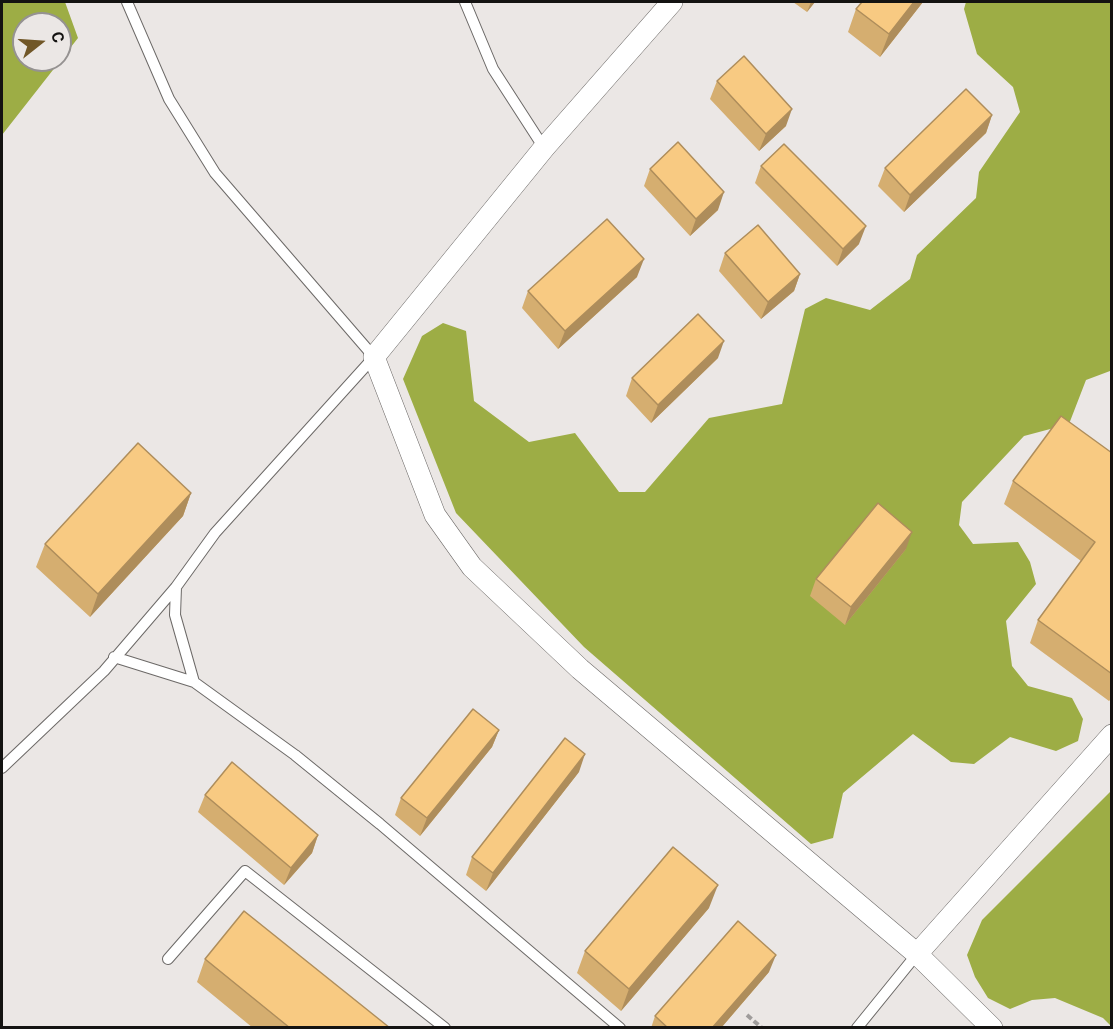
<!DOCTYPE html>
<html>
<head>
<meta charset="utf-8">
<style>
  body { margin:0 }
  #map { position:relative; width:1113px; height:1029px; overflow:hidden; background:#ebe7e5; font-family:Roboto,sans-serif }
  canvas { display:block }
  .frame { position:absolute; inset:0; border:3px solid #141312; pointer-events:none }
  .north { position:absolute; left:12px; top:12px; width:60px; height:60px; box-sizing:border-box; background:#ebe7e5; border:2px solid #959291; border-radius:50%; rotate:73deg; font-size:16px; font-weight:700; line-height:24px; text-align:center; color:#141312 }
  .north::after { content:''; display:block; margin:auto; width:21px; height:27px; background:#715728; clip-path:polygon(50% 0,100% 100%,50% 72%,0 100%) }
</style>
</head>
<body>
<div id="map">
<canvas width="1113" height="1029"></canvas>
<div class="frame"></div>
<div class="north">С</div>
</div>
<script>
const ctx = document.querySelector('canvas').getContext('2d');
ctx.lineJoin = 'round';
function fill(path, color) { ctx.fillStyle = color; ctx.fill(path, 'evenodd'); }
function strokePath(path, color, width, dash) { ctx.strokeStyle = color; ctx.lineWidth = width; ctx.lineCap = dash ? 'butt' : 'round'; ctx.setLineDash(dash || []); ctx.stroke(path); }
const forest = new Path2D(`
  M2,2H65L78,38L2,135ZM24,24H60V60H24Z
  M966,2H1111V373L1110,371L1086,380L1069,424L1024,436L962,502L959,525L973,544L1018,542L1030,562L1036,584L1006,621L1012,666L1028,686L1072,698L1083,719L1078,741L1056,751L1010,737L974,764L951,762L913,734L843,793L833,838L811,844L584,647L456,513L403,379L422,336L443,323L466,331L474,401L529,442L575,433L619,492H645L709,418L782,404L805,309L826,298L870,310L910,279L917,255L976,198L979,172L1020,112L1013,87L977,54L964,9Z
  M1111,791V1026L1103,1018L1055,998L1032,1000L1010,1009L988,998L975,977L967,955L982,920Z`);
const path = new Path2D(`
  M747,1015L762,1028`);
const service = new Path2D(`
  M465,2L493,69L544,148
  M176,587L175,615L194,682
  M114,657L194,682L295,755L380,824L620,1028
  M2,768L104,671L176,587L215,533L374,357L215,173L169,99L127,2
  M168,959L245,871L445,1028
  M857,1028L917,954`);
const minor = new Path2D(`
  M672,2L544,148L374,357L435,515L472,567L580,669L917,954L992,1028
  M917,954L1112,735`);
const wall = new Path2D(`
  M793,2H815L807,12Z
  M923,2L880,57L848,32L856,9Z
  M717,81L786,126L759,151L710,99Z
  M992,115L986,133L904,212L878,186L885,168Z
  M761,166L859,244L837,266L755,183Z
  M650,169L718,210L690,236L644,186Z
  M725,253L800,274L794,291L761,319L719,271Z
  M637,277L558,349L522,308L528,291Z
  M718,358L651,423L626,396L632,378Z
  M1112,453V698L1109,701L1030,643L1038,620L1081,561L1004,504L1013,481Z
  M191,493L183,516L90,617L36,567L45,544Z
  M906,549L845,625L810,596L816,579Z
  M499,730L492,747L420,836L395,815L401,798Z
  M579,772L486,891L466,875L472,857Z
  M205,795L318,835L312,853L284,885L198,812Z
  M709,908L621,1011L577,973L585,951Z
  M205,959L390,1028H253L197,982Z
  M769,972L721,1028H651L655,1016Z`);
const shadedWall = new Path2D(`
  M811,2H815L807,12Z
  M914,2H923L880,57L889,34Z
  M792,109L786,126L759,151L766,134Z
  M992,115L986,133L904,212L910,195Z
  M724,192L718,210L690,236L696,219Z
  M866,226L859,244L837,266L843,249Z
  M644,259L637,277L558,349L565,331Z
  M800,274L794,291L761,319L768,302Z
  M724,341L718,358L651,423L658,405Z
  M191,493L183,516L90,617L98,594Z
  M912,532L906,549L845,625L851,607Z
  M499,730L492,747L420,836L427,818Z
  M585,754L579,772L486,891L493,873Z
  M318,835L312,853L284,885L291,868Z
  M718,885L709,908L621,1011L629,989Z
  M776,955L769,972L721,1028H712Z`);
const building = new Path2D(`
  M862,2H914L889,34L856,9Z
  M744,56L792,109L766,134L717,81Z
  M966,89L992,115L910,195L885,168Z
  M678,142L724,192L696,219L650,169Z
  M784,144L866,226L843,249L761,166Z
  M607,219L644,259L565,331L528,291Z
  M758,225L800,274L768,302L725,253Z
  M698,314L724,341L658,405L632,378Z
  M1061,416L1112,453V674L1038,620L1095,542L1013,481Z
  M138,443L191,493L98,594L45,544Z
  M878,503L912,532L851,607L816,579Z
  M473,709L499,730L427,818L401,798Z
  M565,738L585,754L493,873L472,857Z
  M232,762L318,835L291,868L205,795Z
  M673,847L718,885L629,989L585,951Z
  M244,911L390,1028H290L205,959Z
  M738,921L776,955L712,1028H668L655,1016Z`);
fill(forest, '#9dad45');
strokePath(service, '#6c6967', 12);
strokePath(minor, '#6c6967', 22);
strokePath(path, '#9f9c9b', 4, [6, 3]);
strokePath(service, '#fff', 10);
strokePath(minor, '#fff', 21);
fill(wall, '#d5ae70');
fill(shadedWall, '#ae8d5b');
fill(building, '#f8ca82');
strokePath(building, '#ae8d5b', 1.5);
</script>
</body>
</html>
